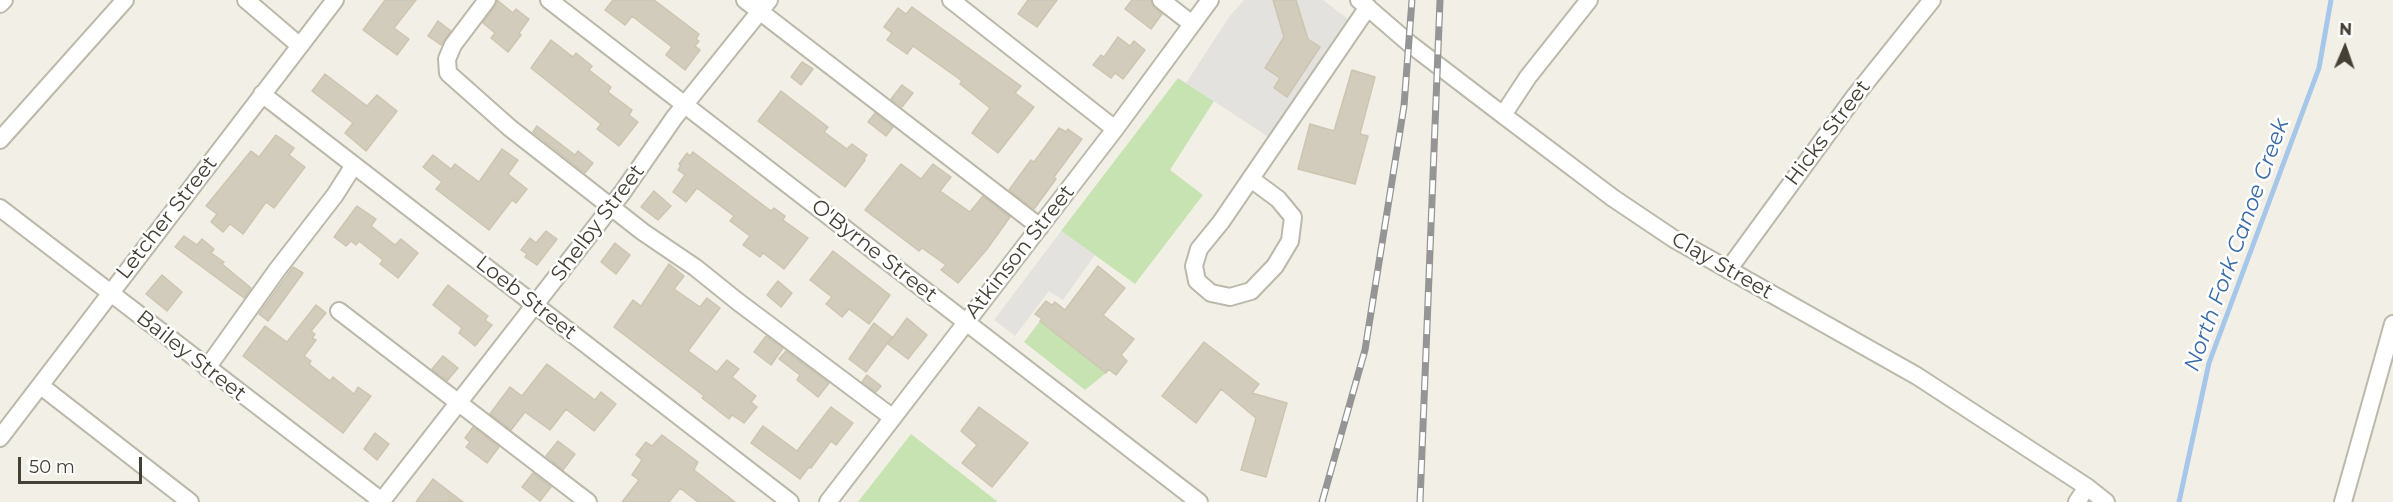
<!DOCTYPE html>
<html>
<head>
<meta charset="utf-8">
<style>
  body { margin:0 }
  #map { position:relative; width:2393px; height:502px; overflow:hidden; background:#f2f0e6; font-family:Montserrat,sans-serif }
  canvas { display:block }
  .north { position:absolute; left:2315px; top:18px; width:60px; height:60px; -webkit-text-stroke:4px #fff; paint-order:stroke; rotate:2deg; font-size:16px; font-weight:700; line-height:24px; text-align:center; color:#444036 }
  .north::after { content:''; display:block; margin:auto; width:21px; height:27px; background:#444036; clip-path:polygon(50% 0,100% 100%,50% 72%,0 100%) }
  .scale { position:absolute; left:18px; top:457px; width:124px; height:27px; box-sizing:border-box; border:3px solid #444036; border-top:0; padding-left:8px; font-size:18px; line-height:21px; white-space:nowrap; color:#444036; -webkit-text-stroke:4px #fff; paint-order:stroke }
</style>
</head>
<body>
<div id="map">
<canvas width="2393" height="502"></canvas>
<div class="north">N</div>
<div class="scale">50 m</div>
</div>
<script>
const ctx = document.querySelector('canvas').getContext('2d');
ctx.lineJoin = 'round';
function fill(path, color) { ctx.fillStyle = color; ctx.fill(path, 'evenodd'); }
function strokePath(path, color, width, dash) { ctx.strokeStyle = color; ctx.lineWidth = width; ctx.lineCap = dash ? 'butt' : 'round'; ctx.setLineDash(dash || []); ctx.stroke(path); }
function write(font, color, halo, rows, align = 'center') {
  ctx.font = font + ' Montserrat,sans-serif'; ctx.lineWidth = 5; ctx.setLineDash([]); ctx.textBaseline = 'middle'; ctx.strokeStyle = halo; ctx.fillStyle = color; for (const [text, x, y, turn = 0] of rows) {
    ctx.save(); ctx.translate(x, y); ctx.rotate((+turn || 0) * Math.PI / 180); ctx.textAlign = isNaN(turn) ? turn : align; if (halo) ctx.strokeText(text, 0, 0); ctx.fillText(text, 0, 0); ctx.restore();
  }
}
const green = new Path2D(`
  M1178,78L1214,101L1170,170L1203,195L1135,284L1061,231Z
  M1040,321L1106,373L1085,390L1024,342Z
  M911,434L998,502H858Z`);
const parking = new Path2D(`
  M1244,0H1323L1348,19L1270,138L1186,83L1229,17Z
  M1061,231L1095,255L1063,300L1049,291L1015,336L994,320Z`);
const stream = new Path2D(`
  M2179,502L2209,363L2319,68L2331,0`);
const building = new Path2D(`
  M385,0H416L394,28L409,39L397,55L363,30Z
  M497,0L513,13L516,9L529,19L519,33L521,35L508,52L491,38L495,33L483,23L495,6Z
  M613,0H654L699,34L696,39L699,41L695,46L700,50L685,70L666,55L672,47L632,16L625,25L605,10Z
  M1028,0H1057L1037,27L1018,14Z
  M1132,0H1151L1154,8L1162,14L1151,29L1125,9Z
  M1273,0H1296L1308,39L1320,47L1287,97L1274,88L1280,78L1265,68L1284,37Z
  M912,7L1021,86L1015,93L1034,107L998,153L972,133L990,108L960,84L962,81L913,46L907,54L887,40L892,33L884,27L898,8L906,14Z
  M438,21L451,31L441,45L428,36Z
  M1118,37L1130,46L1134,41L1145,50L1123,79L1115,73L1111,78L1093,65L1101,55L1104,57Z
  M551,40L573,57L576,53L592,66L589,70L611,87L608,92L632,110L629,115L638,122L619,146L597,129L601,124L531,68Z
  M802,62L813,69L801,85L791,77Z
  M1352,70L1375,77L1360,134L1368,136L1355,184L1298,169L1310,124L1334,131Z
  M325,74L367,106L377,95L397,111L366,151L345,133L353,123L312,91Z
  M902,85L913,93L902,107L891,99Z
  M781,91L828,127L824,132L847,149L852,144L867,155L864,159L865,160L845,187L758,121Z
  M875,113L893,127L886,136L868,122Z
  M537,126L575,155L578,151L593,163L585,173L533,132Z
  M1059,128L1066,132L1068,129L1082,139L1054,177L1056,179L1034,209L1009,190L1031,160L1034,162Z
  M276,135L294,148L289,155L305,167L274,208L266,202L243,234L230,224L223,232L211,222L217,214L206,206L251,151L259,157Z
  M502,149L518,160L508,174L527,189L516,203L512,200L489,230L436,189L442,182L423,167L433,155L451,169L455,164L479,182Z
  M693,152L771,211L774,208L785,216L783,220L808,238L784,269L763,253L760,257L743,245L750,236L730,221L734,216L697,188L686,202L673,192L685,175L678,170L681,165L679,164L687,153L690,156Z
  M901,164L921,179L933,164L951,177L940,191L970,212L983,196L1010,217L987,249L958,283L941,270L946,265L922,248L919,251L865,210Z
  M654,191L671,206L658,220L641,207Z
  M357,206L376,219L371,226L395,245L401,239L418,253L398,278L380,264L383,260L359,241L356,245L351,241L346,246L334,237Z
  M546,231L557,239L537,265L525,257L527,254L521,250L530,238L536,243Z
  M184,236L197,245L202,239L214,249L211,253L224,262L222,264L251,288L244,298L175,247Z
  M615,243L630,255L616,274L601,262Z
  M833,251L890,295L869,324L849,309L842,317L826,304L832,297L810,280Z
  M669,264L684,276L674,289L700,307L707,298L720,308L688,351L717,372L727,360L739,369L732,377L756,396L751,402L757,407L744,423L732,415L729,419L702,398L704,396L614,327L633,300L641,306Z
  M1098,266L1125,288L1103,315L1134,339L1121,355L1127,361L1116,375L1108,369L1106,373L1040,321L1042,319L1035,314L1046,301L1052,305L1055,302L1065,310Z
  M293,267L303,273L268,321L259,314Z
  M162,275L182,292L167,311L146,294Z
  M778,281L792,293L781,307L767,295Z
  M448,285L488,316L485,320L492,325L475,346L459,333L462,328L433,305Z
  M316,305L326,313L311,331L315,334L312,338L316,340L304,356L311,361L309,364L330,381L333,377L354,394L358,387L371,396L343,433L243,356L265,326L287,342Z
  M907,318L927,335L908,359L888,344Z
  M874,323L892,337L866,372L849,359Z
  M766,336L783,348L771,365L754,352Z
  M1204,342L1259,384L1252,393L1287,403L1266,477L1241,470L1256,418L1221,389L1196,423L1162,396Z
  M786,351L829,383L818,397L797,380L800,375L779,359Z
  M443,356L458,368L447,381L432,369Z
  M547,364L595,400L601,392L616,404L594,431L566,409L550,430L525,412L511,430L490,414L510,387L522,396Z
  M867,375L881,386L876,392L862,382Z
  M831,407L853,423L836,445L831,441L811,468L809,467L800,479L751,443L763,426L797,451Z
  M979,407L1028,443L992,487L962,463L977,445L961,431Z
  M473,427L499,447L487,463L466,447L470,442L465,438Z
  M375,433L389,444L377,460L364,449Z
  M662,435L698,462L694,470L735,502H698L680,488L669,502H622L639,480L632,475L642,460L636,455L646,442L652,446Z
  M558,441L575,454L563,470L546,456Z
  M533,473L551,487L540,501L522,487Z
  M433,479L463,502H416Z`);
const minor = new Path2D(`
  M246,0L300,46
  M487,0L453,45L447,59L448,73L510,128L643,232L696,268L737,301L893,418
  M549,0L1199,502
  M745,0L1040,227
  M951,0L1115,129
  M1161,0L1192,24
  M1359,0L1410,44L1503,115L1613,198L1674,239L1917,376L2087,487L2106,502
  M0,4L4,0
  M262,94L790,502
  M1503,115L1528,77L1589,0
  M0,140L125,0
  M1251,179L1278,199L1293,217L1290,241L1275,266L1251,291L1230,297L1211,293L1197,281L1194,266L1199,249L1221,222L1368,7
  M0,208L383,502
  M1728,270L1855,96L1932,0
  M339,311L588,502
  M207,368L277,270L335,195L354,165
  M41,386L190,502
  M0,438L335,0
  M381,502L622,193L674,118L769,0
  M828,502L1115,129L1210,0
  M2077,502L2087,487
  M2343,502L2393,324`);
const rail = new Path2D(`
  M1322,502L1365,350L1404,106L1412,0
  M1420,502L1440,0`);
const streetNames = [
  ["Hicks Street",1828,133,-53],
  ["Letcher Street",167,218,-52],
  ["Shelby Street",598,223,-53],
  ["O'Byrne Street",874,251,38],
  ["Atkinson Street",1020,252,-52],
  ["Clay Street",1722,266,30],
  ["Loeb Street",526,298,38],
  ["Bailey Street",191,356,38]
];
const waterNames = [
  ["North Fork Canoe Creek",2237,245,-70]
];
fill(green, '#c7e3b2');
fill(parking, '#e3e2de');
strokePath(stream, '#a7c7ea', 5);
fill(building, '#d2ccbd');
strokePath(building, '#cdc5b0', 1.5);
strokePath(minor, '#bcb8aa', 20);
strokePath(minor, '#fff', 16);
strokePath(rail, '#959595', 7);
strokePath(rail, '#fff', 4.5, [14]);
write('21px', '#444036', '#fff', streetNames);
write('italic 22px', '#386ba7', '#fff', waterNames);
</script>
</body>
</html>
